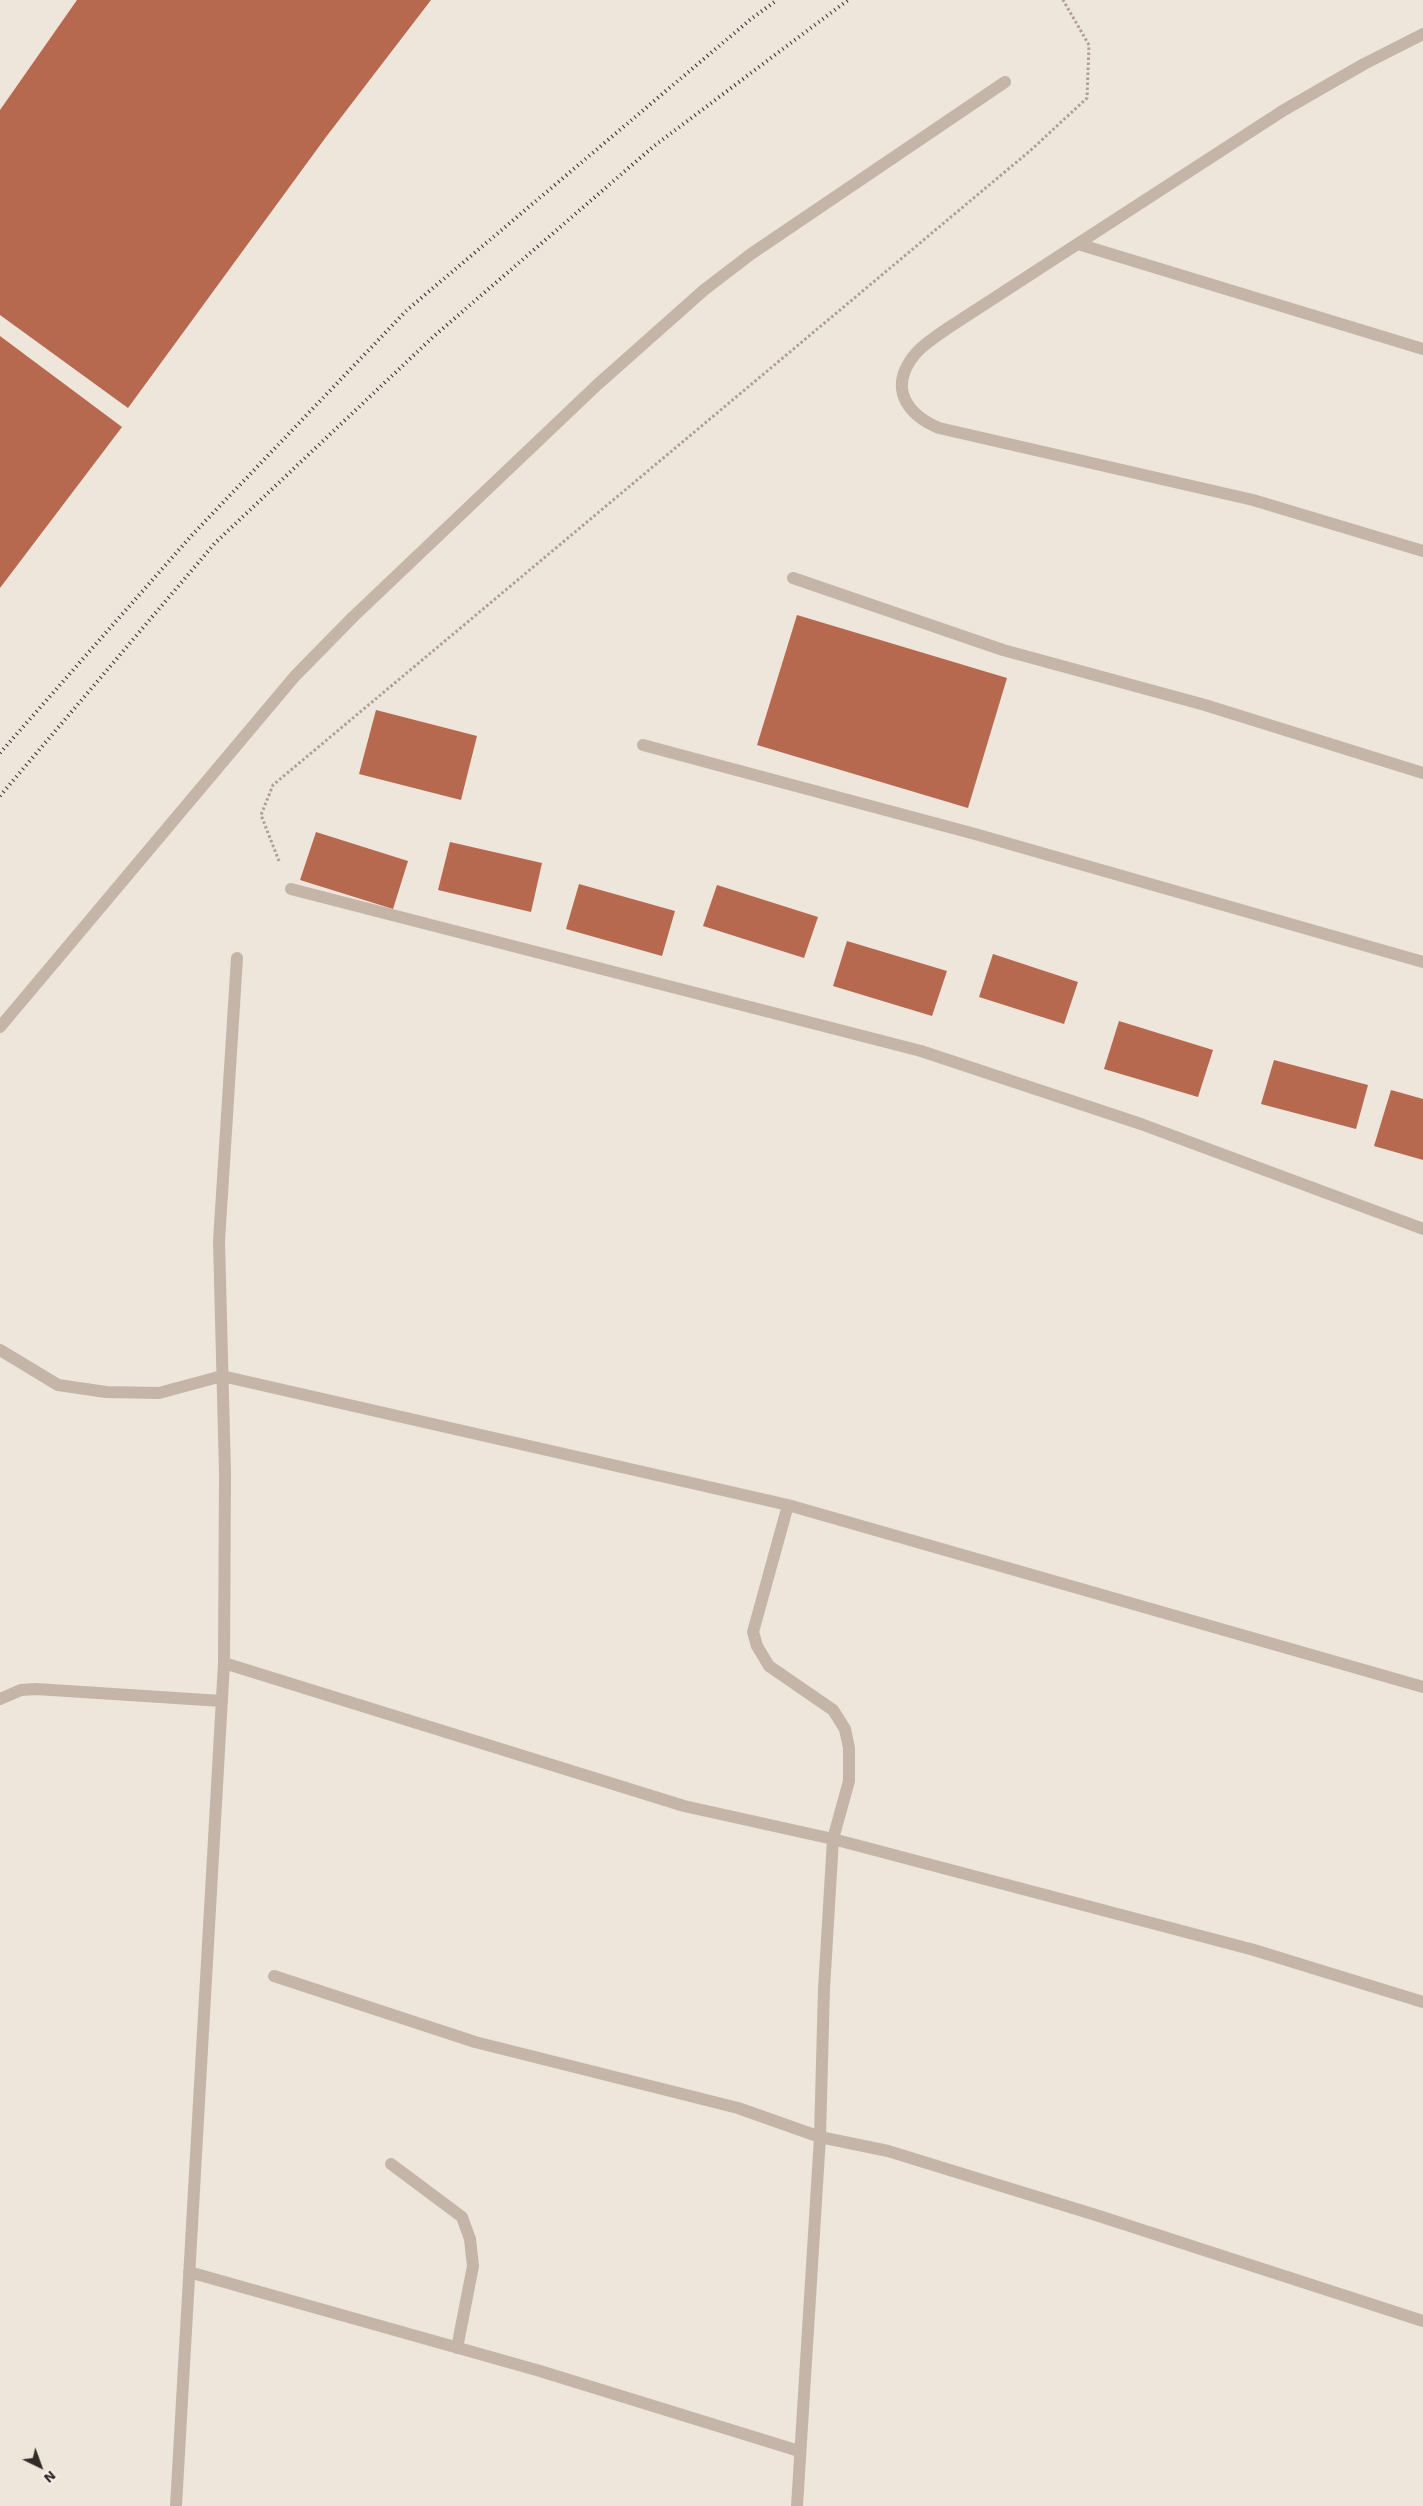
<!DOCTYPE html>
<html>
<head>
<meta charset="utf-8">
<style>
  body { margin:0 }
  #map { position:relative; width:1423px; height:2506px; overflow:hidden; background:#eee5db; font-family:"Work Sans",sans-serif }
  canvas { display:block }
  .north { position:absolute; left:15px; top:2441px; width:50px; height:50px; -webkit-text-stroke:4px #f7efe7; paint-order:stroke; rotate:138deg; font-size:14px; font-weight:700; line-height:20px; text-align:center; color:#332b28 }
  .north::after { content:''; display:block; margin:auto; width:18px; height:22px; background:#332b28; clip-path:polygon(50% 0,100% 100%,50% 72%,0 100%) }
</style>
</head>
<body>
<div id="map">
<canvas width="1423" height="2506"></canvas>
<div class="north">N</div>
</div>
<script>
const ctx = document.querySelector('canvas').getContext('2d');
ctx.lineJoin = 'round';
function fill(path, color) { ctx.fillStyle = color; ctx.fill(path, 'evenodd'); }
function strokePath(path, color, width, dash) { ctx.strokeStyle = color; ctx.lineWidth = width; ctx.lineCap = dash ? 'butt' : 'round'; ctx.setLineDash(dash || []); ctx.stroke(path); }
const building = new Path2D(`
  M77,0H431L326,137L128,408L0,315V110Z
  M0,336L122,427L0,588Z
  M797,615L1007,678L968,808L757,745Z
  M376,710L477,736L461,800L359,774Z
  M316,832L408,861L393,909L300,880Z
  M450,842L542,863L531,912L438,890Z
  M579,884L675,911L662,956L566,929Z
  M717,885L818,917L804,958L703,926Z
  M847,941L947,971L932,1016L833,986Z
  M993,954L1078,982L1064,1024L979,997Z
  M1119,1021L1213,1050L1198,1097L1104,1069Z
  M1274,1060L1368,1085L1356,1129L1261,1104Z
  M1391,1090L1423,1099V1160L1374,1146Z`);
const path = new Path2D(`
  M279,861L261,815L273,785L1031,150L1087,98L1089,45L1063,0`);
const minor = new Path2D(`
  M1423,34L1364,64L1284,110L948,328C935,337 919,347 910,361C890,392 910,416 939,428L1253,500L1423,551
  M1078,244L1423,349
  M793,578L1003,650L1205,705L1423,773
  M643,745L975,834L1423,962
  M291,889L921,1051L1141,1124L1423,1229
  M0,1027L295,676L353,617L597,385L704,290L751,254L1005,82
  M0,1350L58,1385L106,1392L159,1393L222,1376L788,1505L1423,1687
  M788,1505L753,1632L757,1646L769,1666L833,1710L845,1729L849,1748V1781L833,1839L824,1989L820,2137L797,2506
  M224,1663L684,1806L833,1839L1254,1950L1423,2002
  M0,1699L21,1690L36,1689L222,1701
  M274,1976L475,2042L738,2108L820,2137L888,2151L1099,2216L1423,2321
  M391,2164L462,2217L470,2239L473,2266L457,2348
  M189,2272L540,2371L799,2451
  M176,2506L224,1663L225,1473L219,1241L237,958`);
const rail = new Path2D(`
  M0,753L192,535L407,310L751,19L777,0
  M0,796L215,543L433,337L654,146L848,0`);
fill(building, '#b76950');
strokePath(path, '#b0a093', 3, [2.5, 2.5]);
strokePath(minor, '#c5b5a9', 12);
strokePath(rail, '#332b28', 4, [1, 4]);
</script>
</body>
</html>
